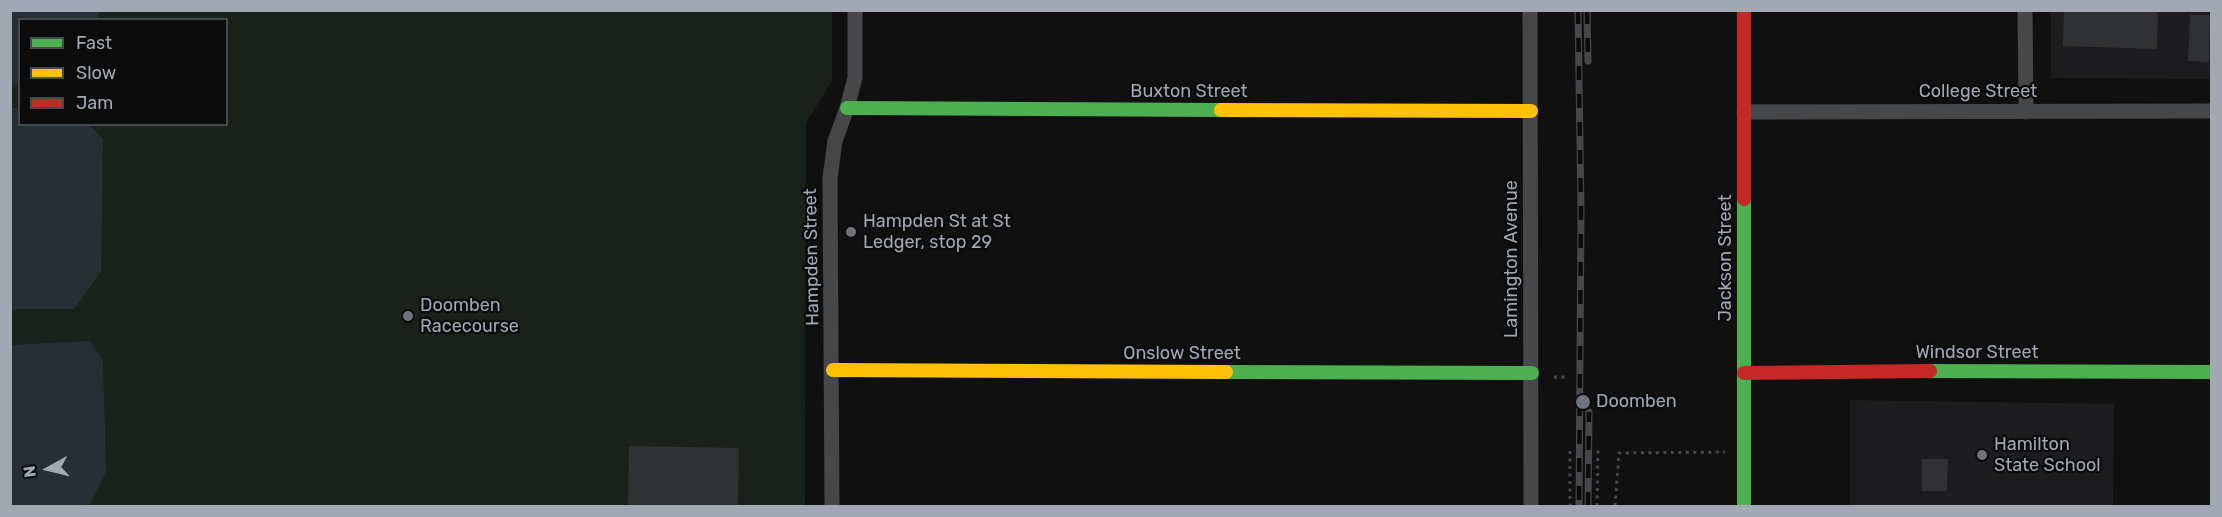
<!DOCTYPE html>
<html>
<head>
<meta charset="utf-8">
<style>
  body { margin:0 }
  #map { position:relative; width:2222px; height:517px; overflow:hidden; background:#101011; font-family:Rubik,sans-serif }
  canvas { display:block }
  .frame { position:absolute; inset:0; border:12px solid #a0a9b3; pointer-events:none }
  .legend { position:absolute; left:18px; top:18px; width:210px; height:108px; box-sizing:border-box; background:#0b0b0c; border:2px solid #474a4f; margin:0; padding:8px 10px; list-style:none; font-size:18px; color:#a0a9b3 }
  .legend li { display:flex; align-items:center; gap:12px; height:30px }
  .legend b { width:30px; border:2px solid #474a4f }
  .north { position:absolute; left:18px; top:439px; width:60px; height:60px; -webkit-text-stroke:4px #0b0b0c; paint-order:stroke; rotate:262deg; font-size:16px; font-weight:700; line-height:24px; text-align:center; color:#a0a9b3 }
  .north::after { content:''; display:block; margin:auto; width:21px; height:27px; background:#a0a9b3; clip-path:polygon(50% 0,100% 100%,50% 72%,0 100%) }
</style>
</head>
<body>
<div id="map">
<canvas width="2222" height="517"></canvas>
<div class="frame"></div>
<ul class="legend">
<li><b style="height:8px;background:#4caf50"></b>Fast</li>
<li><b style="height:8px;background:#ffc107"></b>Slow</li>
<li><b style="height:8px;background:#c62828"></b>Jam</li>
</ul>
<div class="north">N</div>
</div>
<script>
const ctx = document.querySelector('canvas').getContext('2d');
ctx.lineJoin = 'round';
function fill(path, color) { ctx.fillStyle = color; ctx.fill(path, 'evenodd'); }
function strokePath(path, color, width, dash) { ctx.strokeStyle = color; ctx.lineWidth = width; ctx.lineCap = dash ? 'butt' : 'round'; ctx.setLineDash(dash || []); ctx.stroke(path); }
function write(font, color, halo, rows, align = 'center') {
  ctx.font = font + ' Rubik,sans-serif'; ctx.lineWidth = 4.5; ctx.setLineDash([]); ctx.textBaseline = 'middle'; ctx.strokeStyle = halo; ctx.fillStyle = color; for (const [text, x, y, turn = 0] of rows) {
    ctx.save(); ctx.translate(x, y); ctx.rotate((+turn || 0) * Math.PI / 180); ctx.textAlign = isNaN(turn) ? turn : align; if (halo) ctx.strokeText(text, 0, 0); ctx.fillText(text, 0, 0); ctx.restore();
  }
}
const built = new Path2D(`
  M2051,11H2211V79L2051,78Z
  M1850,400L2114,404L2113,506H1850Z`);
const green = new Path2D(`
  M10,11H832V81L806,123L805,506H11ZM20,20H226V124H20Z`);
const water = new Path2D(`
  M11,10L99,11V19L20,20L19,84L11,85Z
  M10,108H19L20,124L89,125L103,139L101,272L74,309H11Z
  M90,341L103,360L106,472L90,504L79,506H11V345Z`);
const building = new Path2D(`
  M2064,10H2158L2157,49L2063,46Z
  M2190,15H2210L2209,62L2188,61Z
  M629,446L739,448L738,506H628Z
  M1922,459H1948L1947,491H1922Z`);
const path = new Path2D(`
  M1554,377H1567
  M1570,451V506
  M1597,506L1598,450
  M1615,506L1619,453L1725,452`);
const street = new Path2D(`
  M1530,10L1531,506
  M2025,10L2026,112
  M1744,112L2212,111
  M832,506L830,178L835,141L847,108L855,78V10`);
const fast = new Path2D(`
  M847,108L1221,110
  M1744,199V506
  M1930,371L2212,372
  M1226,372L1532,373`);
const slow = new Path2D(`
  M1221,110L1531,111
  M833,370L1226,372`);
const jam = new Path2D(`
  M1744,10V199
  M1744,373L1930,371`);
const rail = new Path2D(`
  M1578,10L1581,210L1579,506
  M1587,10L1588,61
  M1588,506L1589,412`);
const markers = [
  [851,232,6,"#6e737a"],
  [408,316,6,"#6e737a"],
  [1583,402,8,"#6e737a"],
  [1982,455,6,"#6e737a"]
];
const streetNames = [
  ["Buxton Street",1189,92],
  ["College Street",1978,92],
  ["Hampden Street",812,257,-91],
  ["Jackson Street",1726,258,-90],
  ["Lamington Avenue",1512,259,-90],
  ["Windsor Street",1977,353],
  ["Onslow Street",1182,354]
];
const poiNames = [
  ["Hampden St at St",863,222],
  ["Ledger, stop 29",863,243],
  ["Doomben",420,306],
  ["Racecourse",420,327],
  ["Doomben",1596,402],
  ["Hamilton",1994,445],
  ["State School",1994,466]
];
fill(built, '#1d1d1f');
fill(green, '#1a211b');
fill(water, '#263034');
fill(building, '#303133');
strokePath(path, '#46484b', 3, [3, 4.5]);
strokePath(street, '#454749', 15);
strokePath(fast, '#4caf50', 14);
strokePath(slow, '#ffc107', 14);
strokePath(jam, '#c62828', 14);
strokePath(rail, '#45474a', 7);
strokePath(rail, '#0b0b0c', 4.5, [14]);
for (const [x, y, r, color] of markers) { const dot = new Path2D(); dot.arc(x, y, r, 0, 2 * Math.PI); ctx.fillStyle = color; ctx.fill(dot); strokePath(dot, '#0b0b0c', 2); }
write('18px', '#a0a9b3', '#0b0b0c', streetNames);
write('18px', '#a0a9b3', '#0b0b0c', poiNames, 'left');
</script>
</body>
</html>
